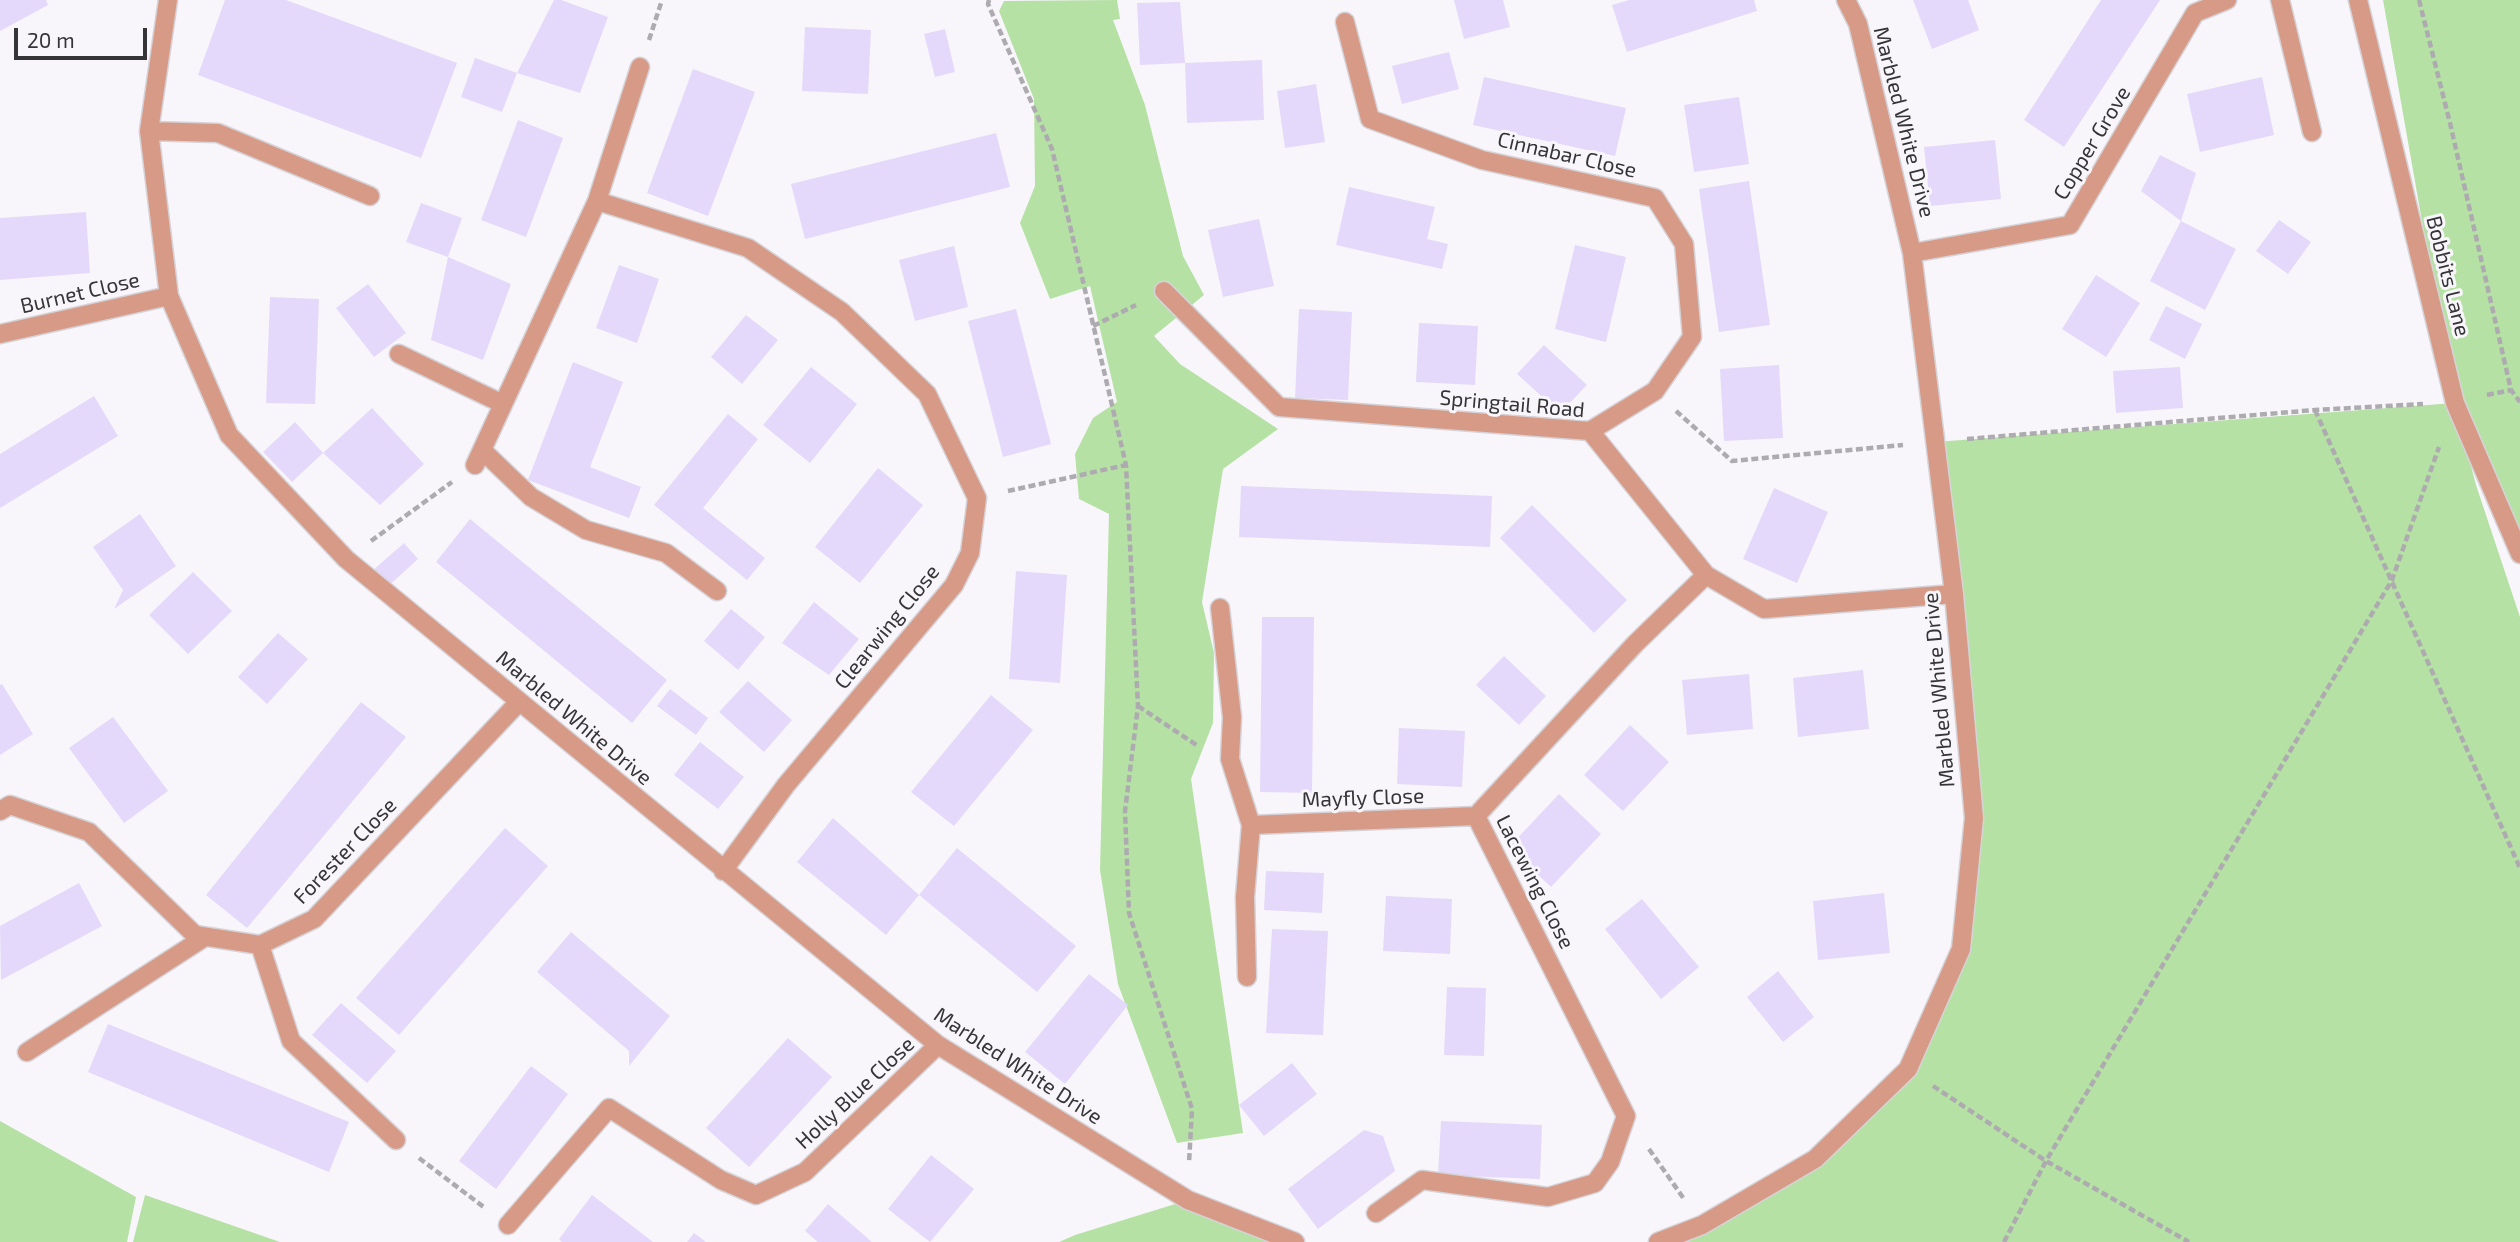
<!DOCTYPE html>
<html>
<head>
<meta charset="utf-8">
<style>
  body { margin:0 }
  #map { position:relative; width:2520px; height:1242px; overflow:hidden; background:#f8f6fb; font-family:"Exo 2",sans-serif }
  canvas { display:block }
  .scale { position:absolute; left:14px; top:28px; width:133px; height:32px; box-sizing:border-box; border:4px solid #353436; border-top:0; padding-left:9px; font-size:21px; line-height:24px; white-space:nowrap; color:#353436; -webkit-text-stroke:5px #f8f6fb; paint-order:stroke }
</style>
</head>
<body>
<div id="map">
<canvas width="2520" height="1242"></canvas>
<div class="scale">20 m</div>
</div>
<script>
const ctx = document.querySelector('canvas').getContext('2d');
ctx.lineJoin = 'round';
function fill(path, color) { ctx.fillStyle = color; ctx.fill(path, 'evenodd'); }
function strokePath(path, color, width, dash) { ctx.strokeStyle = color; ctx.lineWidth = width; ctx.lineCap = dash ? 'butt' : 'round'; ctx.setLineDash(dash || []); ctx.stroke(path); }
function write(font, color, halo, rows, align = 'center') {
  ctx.font = font + ' "Exo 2",sans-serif'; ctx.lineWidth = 6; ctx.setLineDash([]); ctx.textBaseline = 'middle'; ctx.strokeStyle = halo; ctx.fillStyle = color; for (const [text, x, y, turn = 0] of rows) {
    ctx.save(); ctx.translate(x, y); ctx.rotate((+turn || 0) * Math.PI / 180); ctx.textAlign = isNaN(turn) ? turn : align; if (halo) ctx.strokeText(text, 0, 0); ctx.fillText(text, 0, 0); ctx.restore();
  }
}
const green = new Path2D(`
  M1117,0L1120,19L1113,20L1145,105L1183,256L1204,295L1154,336L1180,364L1278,429L1223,469L1202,602L1214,653L1213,723L1191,779L1243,1133L1177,1143L1118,984L1100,870L1109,514L1079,499L1075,454L1093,418L1117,402L1090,286L1050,299L1020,223L1035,186L1034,99L999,11L1004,1Z
  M2383,0H2520V546L2456,409L2476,485L2520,617V1242H1658L1815,1159L1908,1069L1961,949L1974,818L1935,442L2454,403Z
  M0,1121L136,1197L127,1242H0Z
  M145,1195L280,1242H133Z
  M1188,1200L1295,1242H1059L1075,1235Z`);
const building = new Path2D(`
  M0,0H46L48,5L0,31Z
  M225,0H286L457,63L421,158L198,75Z
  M554,0H561L608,17L580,93L517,73Z
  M1454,0H1503L1510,27L1464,39Z
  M1629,0H1754L1757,11L1627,52L1612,5Z
  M1913,0H1968L1979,30L1932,49Z
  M2101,0H2160L2064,147L2024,120Z
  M1180,2L1185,63L1140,65L1137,3Z
  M805,27L871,30L868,94L802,91Z
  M945,29L955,72L935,77L924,34Z
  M1449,52L1459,89L1402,104L1392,66Z
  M475,58L517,73L502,112L461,97Z
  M1262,60L1264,120L1187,123L1185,63Z
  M693,69L755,92L708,216L647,193Z
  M1484,77L1626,108L1615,156L1473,125Z
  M2262,77L2274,135L2200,152L2187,94Z
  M1316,84L1325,142L1285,148L1277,91Z
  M1739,97L1749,164L1694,172L1684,105Z
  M518,120L563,138L526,237L481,220Z
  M996,133L1010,187L805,239L791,184Z
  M1995,140L2001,199L1930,206L1924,147Z
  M2160,155L2196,173L2181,221L2141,191Z
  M1749,181L1770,325L1719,332L1699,189Z
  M1349,187L1435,207L1427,239L1448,244L1442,269L1336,245Z
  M421,203L462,218L448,257L406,242Z
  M86,212L90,273L0,280V218Z
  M1259,219L1274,286L1223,297L1208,230Z
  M2279,220L2311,242L2288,274L2256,251Z
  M2181,221L2236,249L2205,310L2150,281Z
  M1575,245L1626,257L1606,342L1555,329Z
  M954,246L968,307L915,321L899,260Z
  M448,257L511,284L483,360L431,340Z
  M619,265L659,279L637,343L596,328Z
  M2096,275L2140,303L2106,357L2062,329Z
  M368,284L406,333L374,357L336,308Z
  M270,297L319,299L315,404L266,403Z
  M2166,306L2202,324L2185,359L2149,340Z
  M1016,309L1051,444L1003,457L968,321Z
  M1299,309L1352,312L1348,400L1295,398Z
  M746,315L778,340L742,384L711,357Z
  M1419,323L1478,326L1475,385L1416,382Z
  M1544,345L1587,385L1560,413L1517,374Z
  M573,362L623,382L590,467L641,487L629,518L528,480Z
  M1779,365L1783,438L1724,441L1720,369Z
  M811,367L857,404L810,463L763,425Z
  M2180,367L2183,408L2116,413L2113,371Z
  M94,396L118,436L0,508V454Z
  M372,408L424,464L380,505L323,453Z
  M728,414L758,439L703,508L765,558L747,580L654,505Z
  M295,422L323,453L292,482L263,452Z
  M878,468L923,505L860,583L815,547Z
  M1241,486L1492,496L1490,547L1239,537Z
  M1774,488L1828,512L1797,583L1743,559Z
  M1532,505L1627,600L1594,633L1500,538Z
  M140,514L176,566L114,609L123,590L93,547Z
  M470,519L667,680L632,723L436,562Z
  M404,543L418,559L385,589L371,572Z
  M1016,571L1067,575L1060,683L1009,679Z
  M193,572L232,611L188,654L149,615Z
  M814,602L859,639L829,675L782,643Z
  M731,609L765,637L738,670L704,641Z
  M1262,617H1314L1312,793L1260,792Z
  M278,633L308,659L267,704L238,677Z
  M1504,656L1546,696L1519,725L1476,685Z
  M1863,670L1869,729L1798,737L1793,678Z
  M1749,674L1753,729L1687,735L1682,680Z
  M748,681L792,720L764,752L719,712Z
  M2,684L33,734L0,755V685Z
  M670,689L708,718L696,735L657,706Z
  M991,695L1033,730L954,826L911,792Z
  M361,702L406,737L247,928L206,895Z
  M113,717L168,791L124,823L69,748Z
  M1630,725L1669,762L1623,811L1584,775Z
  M1399,728L1465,731L1462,787L1397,784Z
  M700,742L744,777L718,809L674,775Z
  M1559,794L1601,834L1551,887L1509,847Z
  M833,818L919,895L886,935L797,862Z
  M505,828L548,866L399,1035L356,998Z
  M957,848L1076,946L1037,992L919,895Z
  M1266,871L1324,873L1322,913L1264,910Z
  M79,883L102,926L1,980L0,926Z
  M1884,893L1890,953L1818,960L1813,901Z
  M1386,896L1452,899L1450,954L1383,951Z
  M1642,899L1699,967L1661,999L1605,929Z
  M1272,929L1328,931L1323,1035L1266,1033Z
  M571,932L670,1016L629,1066V1051L537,972Z
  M1778,971L1814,1017L1783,1042L1747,997Z
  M1089,974L1128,1005L1065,1084L1025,1052Z
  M1447,987L1486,988L1484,1056L1444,1055Z
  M341,1003L396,1051L367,1083L312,1035Z
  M108,1024L349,1122L329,1172L88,1072Z
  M788,1038L832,1077L749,1167L706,1128Z
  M1292,1063L1317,1094L1264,1136L1239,1105Z
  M531,1066L568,1094L496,1189L459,1161Z
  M1441,1121L1542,1125L1540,1179L1438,1175Z
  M1364,1130L1383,1136L1395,1171L1318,1229L1288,1189Z
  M931,1155L974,1189L930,1242L888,1209Z
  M592,1195L653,1242H562L559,1239Z
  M828,1204L872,1242H818L805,1231Z
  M694,1233L706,1242H687Z`);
const path = new Path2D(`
  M989,0L988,4L1052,149L1126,465L1138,706L1125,811L1129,913L1192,1109L1189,1163
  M2419,0L2450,123L2511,390L2520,402
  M649,40L662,0
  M1093,326L1136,305
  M2487,395L2511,390
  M2315,410L2520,868
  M1676,411L1732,461L1903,445
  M1967,439L2315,410L2423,404
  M1008,491L1126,465
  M371,541L452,482
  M1138,706L1198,746
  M1933,1086L2046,1161L2189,1242
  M1649,1149L1684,1199
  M419,1158L485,1208
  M2004,1242L2046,1161L2392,580L2439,447`);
const minor = new Path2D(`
  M168,0L149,131L169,296L229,435L346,559L938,1045L1188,1200L1295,1242
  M2280,0L2312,132
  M2358,0L2455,403L2520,554
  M1345,22L1370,119L1482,160L1655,198L1684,244L1692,337L1655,391L1590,431
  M149,131L218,133L370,196
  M597,201L748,248L842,312L927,394L977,498L970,553L954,585L786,785L723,871
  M1912,253L2070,225L2195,13L2227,0
  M1164,291L1279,407L1590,431L1706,575L1764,609L1954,594
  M0,334L169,296
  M399,354L503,404
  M482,450L531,497L586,530L666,553L717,591
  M475,465L597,201L640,67
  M1220,608L1232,717L1230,759L1251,825L1245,897L1247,977
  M0,811L10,805L89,832L195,935L260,945L314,919L519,702
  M1251,825L1476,816
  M260,945L291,1041L396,1140
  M27,1052L205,937
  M1376,1213L1422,1180L1548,1197L1595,1183L1610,1162L1626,1116L1476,816L1635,644L1706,575
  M508,1225L609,1108L721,1180L756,1195L805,1172L938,1045
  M1658,1242L1702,1225L1815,1159L1908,1069L1961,949L1974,818L1954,594L1912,253L1858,24L1846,0`);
const streetNames = [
  ["Marbled White Drive",1904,122,76],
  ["Copper Grove",2092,143,-59],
  ["Cinnabar Close",1567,155,13],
  ["Bobbits Lane",2448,276,76],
  ["Burnet Close",80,293,-13],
  ["Springtail Road",1512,404,5],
  ["Clearwing Close",887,627,-51],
  ["Marbled White Drive",1939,690,-95],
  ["Marbled White Drive",574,718,40],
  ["Mayfly Close",1363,798,-2],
  ["Forester Close",345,851,-46],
  ["Lacewing Close",1535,882,63],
  ["Marbled White Drive",1018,1066,33],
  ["Holly Blue Close",855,1093,-43]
];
fill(green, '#b6e1a5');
fill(building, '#e4d9fa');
strokePath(minor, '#d5d3d8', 21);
strokePath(path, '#adabaf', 4.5, [7, 3.5]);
strokePath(minor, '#d79a86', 18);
write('21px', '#353436', '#f8f6fb', streetNames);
</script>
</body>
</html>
